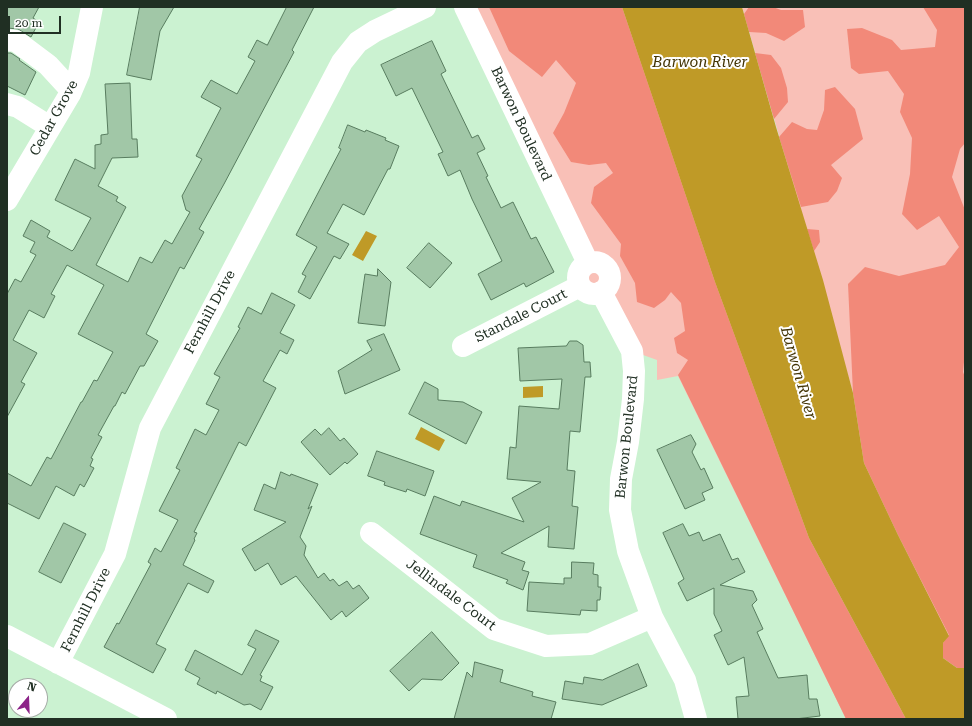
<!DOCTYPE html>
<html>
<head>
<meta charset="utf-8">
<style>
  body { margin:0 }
  #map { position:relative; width:972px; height:726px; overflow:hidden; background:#cbf2d1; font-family:"Roboto Serif",serif }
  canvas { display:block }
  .frame { position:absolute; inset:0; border:8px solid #202f23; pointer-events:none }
  .north { position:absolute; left:8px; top:678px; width:40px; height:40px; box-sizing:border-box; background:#fff; border:1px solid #a6aca7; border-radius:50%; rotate:19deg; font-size:11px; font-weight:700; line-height:16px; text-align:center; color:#202f23 }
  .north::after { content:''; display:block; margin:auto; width:14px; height:18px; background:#8c2388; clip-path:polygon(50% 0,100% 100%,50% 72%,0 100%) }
  .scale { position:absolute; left:8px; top:16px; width:53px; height:18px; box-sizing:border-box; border:2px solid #202f23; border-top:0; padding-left:5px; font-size:12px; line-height:14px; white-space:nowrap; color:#202f23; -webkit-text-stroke:3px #fff; paint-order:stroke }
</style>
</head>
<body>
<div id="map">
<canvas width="972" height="726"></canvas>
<div class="frame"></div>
<div class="north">N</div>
<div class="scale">20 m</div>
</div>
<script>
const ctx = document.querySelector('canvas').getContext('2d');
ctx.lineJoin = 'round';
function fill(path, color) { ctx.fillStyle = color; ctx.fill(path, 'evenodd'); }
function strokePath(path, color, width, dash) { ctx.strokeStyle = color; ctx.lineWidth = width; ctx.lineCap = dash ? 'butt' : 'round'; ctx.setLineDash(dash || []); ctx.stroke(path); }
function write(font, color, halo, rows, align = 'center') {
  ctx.font = font + ' "Roboto Serif",serif'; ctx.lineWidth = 4; ctx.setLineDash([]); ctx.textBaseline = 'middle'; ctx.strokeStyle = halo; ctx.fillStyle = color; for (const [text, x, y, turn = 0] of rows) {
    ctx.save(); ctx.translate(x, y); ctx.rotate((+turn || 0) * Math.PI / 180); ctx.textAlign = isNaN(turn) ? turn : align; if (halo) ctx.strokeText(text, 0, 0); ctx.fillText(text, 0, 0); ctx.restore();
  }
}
const green = new Path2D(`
  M465,7H622L809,538L906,719H846L678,376L657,380V360L632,351L592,293L587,292L579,276L583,266Z
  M742,7H965V668L943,643L929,597L898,535L864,463L853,393Z`);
const forest = new Path2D(`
  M489,7H622L715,282L809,538L906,719H846L678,375L688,360L677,353L674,338L685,331L681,303L671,292L665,300L654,308L637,302L635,283L620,256L621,244L591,203L594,187L613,173L606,163L589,165L571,162L553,133L564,113L576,83L556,60L542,77L509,51Z
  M749,7H773L781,10H803L805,27L784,41L766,33L749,32L744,14Z
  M923,7H965V143L960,149L952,177L965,210V352L963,372L965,377L964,669L957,668L943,658V643L949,635L898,535L864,463L853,393L848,284L865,267L899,276L945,265L959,247L939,216L917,230L902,214L910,174L912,138L900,112L904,94L888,71L859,74L851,68L847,29L862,28L892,40L901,50L935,47L937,30Z
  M755,53L771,55L781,68L787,88L788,102L774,119Z
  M835,87L855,109L863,139L831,165L842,178L837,191L828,202L801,207L779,137L792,122L807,129L817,130L824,110L825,90Z
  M807,229L819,230L820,242L814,251Z`);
const water = new Path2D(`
  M622,7H742L776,127L823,280L853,393L864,463L898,535L949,636L943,643V658L957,668H965V719H906L809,538L715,282Z
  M366,231L377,236L363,261L352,255Z
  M543,386V397L523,398V387Z
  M421,427L445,440L439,451L415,439Z`);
const building = new Path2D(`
  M7,7H39L33,18L39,22L31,37L18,29L7,28Z
  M140,7H174L160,31L151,80L127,75Z
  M287,7H314L292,50L294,52L224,184L199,229L204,232L184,269L180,267L146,334L158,341L144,366H140L125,394L122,392L115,406H114L98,435L102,437L91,458L93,459L90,466L94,468L84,487L80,484L74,496L56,486L39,519L7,503V473L31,486L47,457L51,459L81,402H82L94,380L97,381L113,352L78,334L104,285L67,265L51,294L55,296L44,318L29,310L13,340L37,353L21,382L25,384L7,417V294L15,279L21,282L36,255L30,252L35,242L23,236L31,220L50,231L47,237L72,251L74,249L91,218L55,200L75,159L95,169V145L101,144V135L108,134L105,84L130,83L132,139H137L138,157L112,158L98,186L118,197L116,201L126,207L96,265L128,282L140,257L152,263L165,240L172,244L190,212L186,210L182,196L202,159L196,156L221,108L201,97L211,80L237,94L255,61L248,57L257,40L267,45Z
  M432,41L446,71L441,74L472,138L478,135L485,149L477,153L488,176L486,177L501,208L513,202L531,239L536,237L554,272L526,287L524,283L491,300L478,274L502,261L472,199L460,170L448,176L438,154L443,152L412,88L396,96L381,65Z
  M7,53H11L20,59L19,60L36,72L25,95L7,86Z
  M348,125L365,132L366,130L386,138L385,140L399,146L390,169H388L364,215L343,204L327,233L349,244L340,259L334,256L310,299L298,292L306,276L302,274L317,247L296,235L341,149L339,148Z
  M429,243L452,263L430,288L407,268Z
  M378,269L391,282L385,326L358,323L365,274L377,276Z
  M272,293L295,305L280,333L294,340L287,354L280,350L263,381L276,388L246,446L239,442L194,532L197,533L194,539L195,540L183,565L214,581L208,593L188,583L156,644L166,649L153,673L104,647L117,623L119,624L151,564L148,562L155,548L161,552L178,520L159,511L180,470L176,468L195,429L206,435L219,410L206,404L220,377L214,374L240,328L238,327L248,307L261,314Z
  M384,334L400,370L345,394L338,371L372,350L367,341Z
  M570,341H577L583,345L584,362H590L591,377H585L580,432L570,431L567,470L575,471L572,506L578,507L574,549L548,547L549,526L501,553L525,562L522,570L529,572L523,590L506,583L508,580L473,567L477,555L420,534L434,496L460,506L462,501L524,522L512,498L541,482L507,479L510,447L516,448L519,406L559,409L562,379L520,381L518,348L566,346Z
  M425,382L438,389V400L463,402L482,412L466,444L409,414Z
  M329,428L340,441L344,438L358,454L347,464L345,462L330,475L301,442L315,429L321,435Z
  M691,435L696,444L692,452L701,470L704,468L713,488L702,493L705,500L685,509L657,450Z
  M377,451L434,471L425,496L407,489L406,492L384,485L385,482L368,476Z
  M281,472L290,476L291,474L318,484L308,509L312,506L300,537L306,546L304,555L318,578L324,573L330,581L333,579L339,586L347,581L353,589L359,585L369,598L346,617L342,611L331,620L296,576L281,585L268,563L255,571L242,549L286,522L254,510L264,484L275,489Z
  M64,523L86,534L61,583L39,572Z
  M683,524L689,536L699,532L703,541L720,534L732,560L738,558L745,572L720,585L753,591L757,600L752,605L763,629L757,632L778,678L807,675L809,699H817L820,716L795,719H738L736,697L749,696L744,657L728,665L714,635L722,631L714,614V588L687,601L678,583L684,579L663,533Z
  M572,562L594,563L593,574L598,575V587H601L600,600H597V611L581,610L580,615L527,611L529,582L564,584V578H571Z
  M256,630L279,641L260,675L262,676L260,681L273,687L261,710L250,704L244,705L217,691L216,694L197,684L200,678L185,670L195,650L242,675L256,649L248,645Z
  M432,632L459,663L442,680L422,679L409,691L390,671Z
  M475,662L503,670L500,682L533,692L532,696L556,702L551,719H454L467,672L472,677Z
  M638,664L647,686L602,705L562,699L565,681L583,684L584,677L602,680Z`);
const minor = new Path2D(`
  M465,7L588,263
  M7,40L16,41L48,65L71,90
  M7,104L18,107L50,127
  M7,200L70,94L79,73L92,7
  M578 278a16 16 0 1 1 32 0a16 16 0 1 1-32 0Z
  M601,292L632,351L634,371L633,399L628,442L621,479L620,510L628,551L652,617L685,680L696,719
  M463,346L580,286
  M371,533L494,629L546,646L590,644L652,617
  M7,636L166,719
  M58,663L115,554L150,428L342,62L358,42L375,31L425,7`);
const streetNames = [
  ["Cedar Grove",54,118,-61],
  ["Barwon Boulevard",521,124,65],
  ["Fernhill Drive",210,312,-62],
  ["Standale Court",521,316,-27],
  ["Barwon Boulevard",627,437,-84],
  ["Jellindale Court",451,595,37],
  ["Fernhill Drive",86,610,-63]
];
const waterNames = [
  ["Barwon River",700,63],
  ["Barwon River",798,373,74]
];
fill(green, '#f9c0b7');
fill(forest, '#f28979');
fill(water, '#bf9a27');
fill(building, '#a1c7a7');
strokePath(building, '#587c5f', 1);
strokePath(minor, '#fff', 22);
write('14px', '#202f23', '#fff', streetNames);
write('italic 15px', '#433405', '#fff', waterNames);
</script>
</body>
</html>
